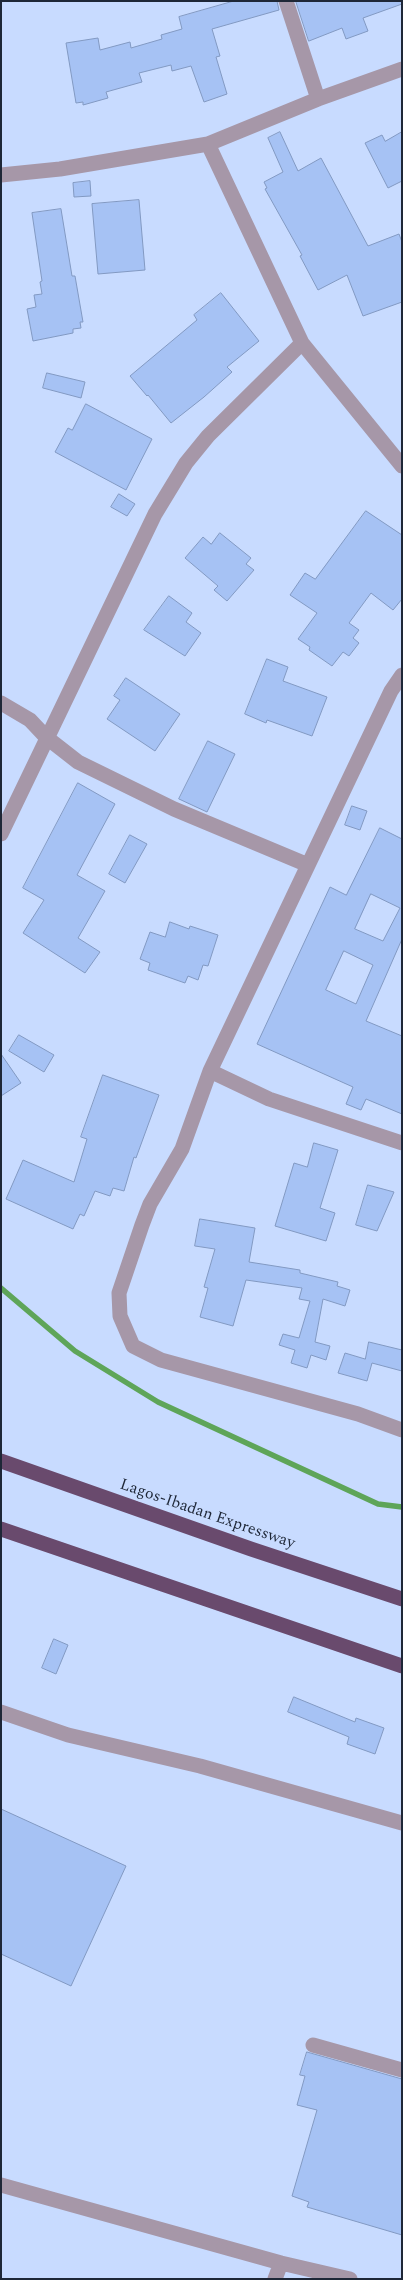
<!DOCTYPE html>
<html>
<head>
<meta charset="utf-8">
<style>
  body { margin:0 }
  #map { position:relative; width:403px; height:2280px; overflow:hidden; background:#c8dbff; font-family:Spectral,serif }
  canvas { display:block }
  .frame { position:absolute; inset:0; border:2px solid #1e2737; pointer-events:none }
</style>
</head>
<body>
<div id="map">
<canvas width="403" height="2280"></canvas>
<div class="frame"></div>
</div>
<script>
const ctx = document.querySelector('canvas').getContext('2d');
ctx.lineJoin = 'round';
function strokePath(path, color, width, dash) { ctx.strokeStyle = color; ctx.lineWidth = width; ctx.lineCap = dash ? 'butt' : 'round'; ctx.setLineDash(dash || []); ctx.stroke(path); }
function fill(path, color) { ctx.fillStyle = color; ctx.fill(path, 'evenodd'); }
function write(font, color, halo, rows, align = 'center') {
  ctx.font = font + ' Spectral,serif'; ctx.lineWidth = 5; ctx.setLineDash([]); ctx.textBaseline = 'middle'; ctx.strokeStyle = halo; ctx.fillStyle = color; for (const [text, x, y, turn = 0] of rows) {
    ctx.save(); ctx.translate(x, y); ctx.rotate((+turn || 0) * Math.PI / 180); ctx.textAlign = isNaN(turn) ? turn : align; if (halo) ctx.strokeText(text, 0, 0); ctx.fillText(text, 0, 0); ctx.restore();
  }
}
const stream = new Path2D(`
  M1,1288L75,1351L158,1402L378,1504L402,1507`);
const building = new Path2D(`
  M234,1H277L279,10L212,29L220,56L216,57L227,94L204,102L191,66L172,71L171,65L139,73L142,82L106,92L108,98L83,105V102L76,103L66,43L98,38L100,50L130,42L131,48L162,39L161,35L182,29L179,17Z
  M296,1H402V4L363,18L368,31L346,39L342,28L309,41Z
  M280,132L298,171L321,158L368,246L399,234L402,242V302L363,316L347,275L318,290L300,256L302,255L265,189L267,188L264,182L283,172L268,138Z
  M402,132V181L388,188L365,143L382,135L385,141Z
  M90,181L91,196L74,197L73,183Z
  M139,200L145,270L98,274L92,204Z
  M61,209L72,276H75L83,322H80L81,328L73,329V333L33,341L27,309L36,307L34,295L42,294L40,282L42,281L32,213Z
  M221,293L259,341L227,367L232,372L204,397L171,423L148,395L147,396L130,376L197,320L194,315Z
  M47,373L85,382L81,398L43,388Z
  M86,404L152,439L126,490L55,452L68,428L72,430Z
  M119,494L135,504L127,516L111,507Z
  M366,511L402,535V599L393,610L371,593L349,623L359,630L353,638L359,643L349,656L343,652L332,666L309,650L310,647L298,639L317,613L290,595L305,573L315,579Z
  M220,533L251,558L246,564L254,570L227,601L214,590L218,586L185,558L203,537L211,544Z
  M169,596L192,613L186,622L201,633L185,656L144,630Z
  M267,659L288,667L283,681L327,697L312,736L267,720L266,723L245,714Z
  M126,678L180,714L155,751L107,719L120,700L114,696Z
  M208,741L235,754L207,812L179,799Z
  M78,783L115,804L77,875L105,891L78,938L100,952L85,973L23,933L44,900L23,888Z
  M352,806L367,811L360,830L345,825Z
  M380,828L402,839V939L366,1021L402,1036V1114L366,1099L361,1110L346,1104L353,1087L257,1044L330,887L346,895ZM371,894L400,908L383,941L355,929ZM344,951L373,965L356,1004L326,990Z
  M130,835L147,844L125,883L109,874Z
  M170,922L189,929L190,926L218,935L208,966L203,965L198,980L188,976L185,983L148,970L150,963L140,959L150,932L165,937Z
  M19,1035L54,1055L44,1072L9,1051Z
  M1,1054L21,1083L1,1096Z
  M103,1075L159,1095L136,1158L134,1157L124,1191L113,1188L110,1196L95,1191L84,1216L80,1214L73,1229L6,1199L23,1160L74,1182L87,1139L81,1137Z
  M314,1143L338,1150L320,1208L335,1213L326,1241L275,1226L294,1163L307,1167Z
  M368,1185L394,1192L377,1231L356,1225Z
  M200,1219L255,1228L249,1262L300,1270V1273L338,1282L337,1286L350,1290L345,1306L323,1299L315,1342L330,1346L326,1360L311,1355L307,1368L291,1363L295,1350L279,1345L283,1334L299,1338L310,1301L299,1299L302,1288L246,1280L233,1326L200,1317L208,1288L204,1287L215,1249L195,1246Z
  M369,1342L402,1350V1371L372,1363L367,1381L338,1373L345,1353L365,1359Z
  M54,1639L68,1645L56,1674L42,1668Z
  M294,1697L355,1722L356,1718L384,1728L375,1754L347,1744L349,1737L288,1712Z
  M1,1809L126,1866L71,1986L1,1954Z
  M307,2052L402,2079V2235L307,2207L309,2202L292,2196L317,2110L297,2105L305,2076L300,2075Z`);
const minor = new Path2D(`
  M286,1L318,99
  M208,144L302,343L402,466
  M1,175L60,169L208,144L318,99L402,69
  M402,675L391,691L210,1071L182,1149L150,1204L142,1225L119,1293L120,1316L133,1346L161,1360L358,1414L402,1430
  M1,703L30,720L46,737L78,762L174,809L308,865
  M1,834L155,514L186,463L208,436L302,343
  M210,1071L269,1099L402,1143
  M1,1712L68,1735L200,1766L402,1823
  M313,2045L402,2070
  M1,2185L281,2263L350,2279
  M275,2279L281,2263`);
const highway = new Path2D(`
  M1,1461L251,1549L402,1599
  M1,1529L402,1666`);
const streetNames = [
  ["Lagos-Ibadan Expressway",207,1515,19]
];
strokePath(stream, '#5ea559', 5.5);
fill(building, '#a6c2f4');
strokePath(building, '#8299c2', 1);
strokePath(minor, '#a697a8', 15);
strokePath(highway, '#694a6d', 15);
write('16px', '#1e2737', '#c8dbff', streetNames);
</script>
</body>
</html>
